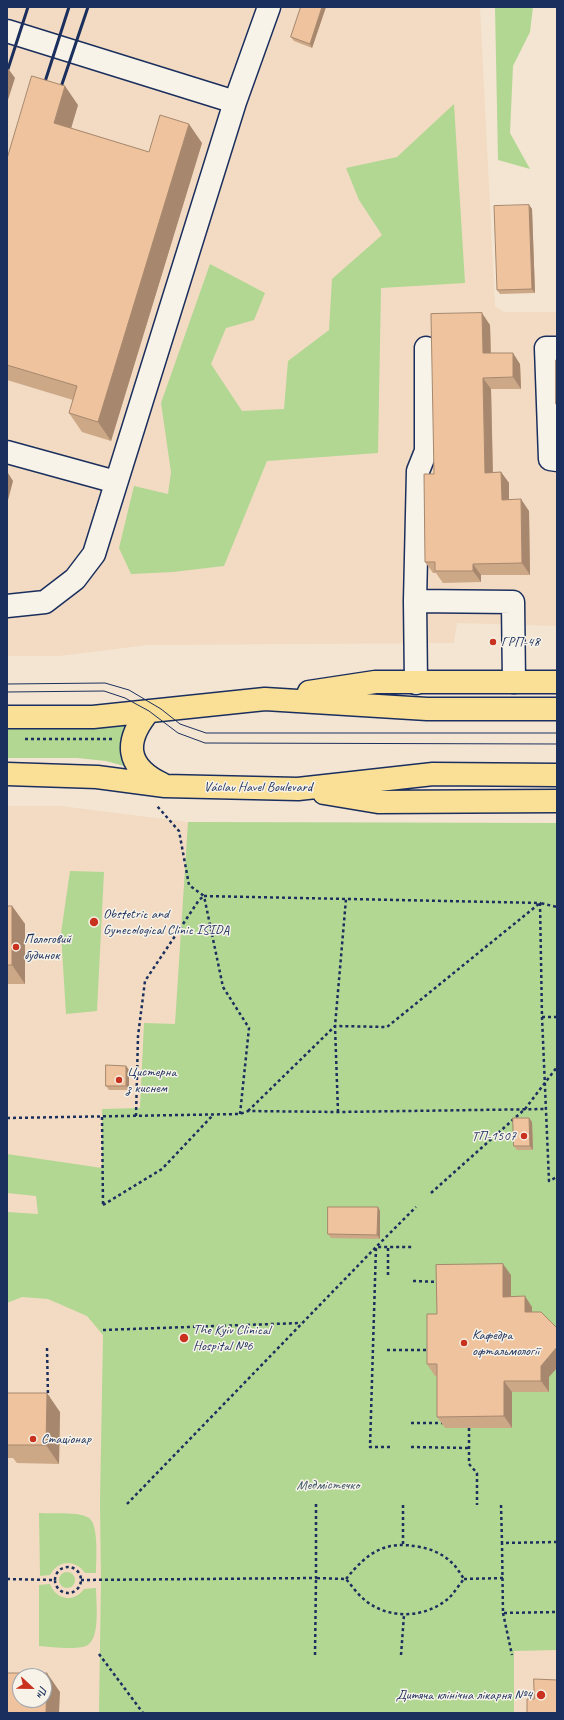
<!DOCTYPE html>
<html>
<head>
<meta charset="utf-8">
<style>
  body { margin:0 }
  #map { position:relative; width:564px; height:1720px; overflow:hidden; background:#f4e5d2; font-family:Caveat,sans-serif }
  canvas { display:block }
  .frame { position:absolute; inset:0; border:8px solid #1b2f5e; pointer-events:none }
  .north { position:absolute; left:12px; top:1668px; width:40px; height:40px; box-sizing:border-box; background:#f7f3e8; border:1px solid #9fa5b1; border-radius:50%; rotate:112deg; font-size:11px; font-weight:700; line-height:16px; text-align:center; color:#1b2f5e }
  .north::after { content:''; display:block; margin:auto; width:14px; height:18px; background:#c8321e; clip-path:polygon(50% 0,100% 100%,50% 72%,0 100%) }
</style>
</head>
<body>
<div id="map">
<canvas width="564" height="1720"></canvas>
<div class="frame"></div>
<div class="north">Пн</div>
</div>
<script>
const ctx = document.querySelector('canvas').getContext('2d');
ctx.lineJoin = 'round';
function fill(path, color) { ctx.fillStyle = color; ctx.fill(path, 'evenodd'); }
function strokePath(path, color, width, dash) { ctx.strokeStyle = color; ctx.lineWidth = width; ctx.lineCap = dash ? 'butt' : 'round'; ctx.setLineDash(dash || []); ctx.stroke(path); }
function write(font, color, halo, rows, align = 'center') {
  ctx.font = font + ' Caveat,sans-serif'; ctx.lineWidth = 3; ctx.setLineDash([]); ctx.textBaseline = 'middle'; ctx.strokeStyle = halo; ctx.fillStyle = color; for (const [text, x, y, turn = 0] of rows) {
    ctx.save(); ctx.translate(x, y); ctx.rotate((+turn || 0) * Math.PI / 180); ctx.textAlign = isNaN(turn) ? turn : align; if (halo) ctx.strokeText(text, 0, 0); ctx.fillText(text, 0, 0); ctx.restore();
  }
}
const built = new Path2D(`
  M7,7H480L495,306L504,312H557V626L457,623L454,643L148,645L59,656H7Z
  M7,806H61L188,822L557,823V1713H7ZM20,1676H44V1700H20Z`);
const green = new Path2D(`
  M495,7H533L530,32L513,66L510,133L530,169L498,160Z
  M454,104L465,283L381,288L378,453L267,461L224,566L173,572L131,574L119,548L134,486L168,494L171,472L161,403L210,264L265,293L254,320L226,328L211,364L242,411L284,409L288,361L329,330L332,279L382,235L359,200L346,168L397,157Z
  M7,720H129L131,768L106,761L77,758H7Z
  M188,822L557,823V1650L514,1651V1713H99L101,1580L100,1503L103,1335L87,1316L48,1299L22,1297L7,1303V1212L38,1214L36,1196L7,1193V1154L102,1168V1109L140,1108L144,1023L175,1024Z
  M70,871L104,872L97,1011L66,1014L61,933Z
  M39,1513C51,1514 80,1511 89,1518C99,1525 96,1560 96,1573H85C75,1559 58,1560 50,1575L40,1576Z
  M59 1580a8 8 0 1 1 16 0a8 8 0 1 1-16 0Z
  M50,1584C56,1600 74,1603 84,1589L96,1588C96,1602 101,1640 86,1646C75,1650 51,1647 39,1646V1585Z`);
const path = new Path2D(`
  M25,739H112
  M542,1017H557
  M248,1111L335,1026L387,1027L540,903L557,907
  M338,1112L335,1026L346,899
  M240,1114L249,1028L223,987L204,896L540,903L542,1017L549,1181L557,1177
  M136,1116L138,1036L145,981L199,900L204,896L189,885L179,831L157,806
  M102,1117L103,1204
  M7,1118L240,1114L248,1111L338,1112L546,1109
  M431,1193L525,1109L557,1067
  M103,1205L162,1169L213,1115
  M388,1275V1247
  M413,1281L440,1282
  M103,1330L301,1323
  M47,1348L48,1397
  M387,1350H430
  M411,1423H445
  M469,1428V1464L477,1473V1505
  M390,1447H370L376,1247L416,1207
  M411,1447L469,1448
  M127,1504L376,1247H413
  M501,1505L502,1543
  M557,1542L502,1543L503,1613L557,1612
  M403,1544V1505
  M55 1580a13 13 0 1 1 26 0a13 13 0 1 1-26 0Z
  M7,1579L54,1580
  M346,1579C368,1552 385,1540 420,1547C431,1549 443,1554 451,1562C456,1566 460,1573 464,1579
  M464,1579L503,1578
  M81,1580L316,1578V1504
  M503,1613L512,1655
  M99,1654L143,1713
  M315,1655L316,1578L346,1579C352,1586 358,1595 366,1601C390,1620 426,1618 449,1598C454,1593 459,1585 464,1579
  M401,1655L404,1615`);
const minor = new Path2D(`
  M7,31L235,102
  M557,348H546L550,459L557,460
  M7,452L116,482
  M415,601L418,471L426,451V348
  M7,606L45,602L75,579L94,554L235,102L269,7
  M416,683L415,601L513,602L514,682`);
const major = new Path2D(`
  M309,692L375,682H557
  M149,711C124,741 125,766 162,784
  M7,717H93L265,699L427,709H557
  M7,774L97,777L165,786L298,789L433,774L557,775
  M324,793L378,802L557,801`);
const tram = new Path2D(`
  M7,684L105,683L129,690L161,709L180,724L206,733H557
  M7,692L104,691L125,698L149,711L178,733L205,743L557,744`);
const rail = new Path2D(`
  M7,72L28,7
  M42,91L69,7
  M58,96L88,7`);
const wall = new Path2D(`
  M301,7H326L312,48L294,41L291,37Z
  M78,105L71,128L149,152L202,143L111,441L82,432L69,413L73,400L7,380V159Z
  M529,205L532,209L535,293L500,294L497,290Z
  M490,325L491,353L520,364L521,389H491L493,472H501L509,483V500L529,511L530,575H481V582L443,583L436,573H433L425,562L434,474Z
  M7,906H12L25,924V984H7Z
  M126,1066L129,1070V1090H109L106,1086Z
  M529,1118L532,1122L533,1150H517L514,1146Z
  M378,1207L380,1211V1239L331,1238L328,1234Z
  M511,1275V1296L532,1307V1312L549,1377V1392H512V1428H445L437,1417V1376H435L427,1364L437,1314Z
  M7,1393L60,1412L59,1464L17,1463L13,1458H7Z`);
const shadedWall = new Path2D(`
  M322,7H326L312,48L310,44Z
  M7,67L15,78L7,103Z
  M65,86L78,105L67,142L54,123Z
  M189,124L202,143L111,441L98,422Z
  M529,205L532,209L535,293L532,289Z
  M482,313L490,325L491,365L483,353Z
  M513,353L520,364L521,389L513,377Z
  M483,378L491,389L493,484L485,473Z
  M501,472L509,483V511L502,500Z
  M8,473L13,481L7,504V477Z
  M521,499L529,511L530,575L522,563Z
  M473,564L481,575V582L473,571Z
  M12,906L25,924V984L12,965Z
  M126,1066L129,1070V1090L126,1086Z
  M529,1118L532,1122L533,1150L530,1146Z
  M378,1207L380,1211V1239L377,1235Z
  M503,1264L511,1275V1308L503,1297Z
  M525,1296L532,1307V1323L525,1312Z
  M557,1347V1368L549,1377V1392L541,1381V1366Z
  M504,1381L512,1392V1428L504,1416Z
  M47,1393L60,1412L59,1464L46,1445Z
  M47,1673L60,1692L59,1713H46Z`);
const building = new Path2D(`
  M301,7H322L310,44L291,37Z
  M32,76L65,86L54,123L149,152L160,115L189,124L98,422L69,413L77,386L7,365V159Z
  M529,205L532,289L497,290L494,206Z
  M482,313L483,353H513V377L483,378L485,473L501,472L502,500L521,499L522,563L473,564V571H435V562H425L424,474H434L431,314Z
  M556,360H557V404H556Z
  M7,906H12V965H7Z
  M106,1065L126,1066V1086H106Z
  M513,1118H529L530,1146H514Z
  M328,1207H378L377,1235L328,1234Z
  M503,1264V1297L525,1296V1312H541L557,1328V1347L541,1366V1381H504V1416L437,1417V1364H427V1314H437L436,1265Z
  M7,1393H47L46,1445H7Z
  M7,1673H47L46,1713H7ZM20,1676H44V1700H20Z
  M534,1679L557,1680V1713H527V1699H534Z`);
const markers = [
  [493,642,4,"#c8321e"],
  [94,922,5,"#c8321e"],
  [16,947,4,"#c8321e"],
  [119,1080,4,"#c8321e"],
  [524,1136,4,"#c8321e"],
  [184,1338,5,"#c8321e"],
  [464,1343,4,"#c8321e"],
  [33,1439,4,"#c8321e"],
  [541,1695,5,"#c8321e"]
];
const poiNames = [
  ["ГРП-48",501,642],
  ["Obstetric and",103,914],
  ["Gynecological Clinic ISIDA",103,930],
  ["Пологовий",24,939],
  ["будинок",24,955],
  ["Цистерна",127,1072],
  ["з киснем",127,1088],
  ["ТП-1507",516,1136,"right"],
  ["The Kyiv Clinical",193,1330],
  ["Hospital №6",193,1346],
  ["Кафедра",472,1335],
  ["офтальмології",472,1351],
  ["Стаціонар",41,1439],
  ["Дитяча клінічна лікарня №4",532,1695,"right"]
];
const streetNames = [
  ["Václav Havel Boulevard",258,787]
];
const parkNames = [
  ["Медмістечко",328,1485]
];
fill(built, '#f2dbc2');
fill(green, '#b1d793');
strokePath(minor, '#1b2f5e', 25);
strokePath(major, '#1b2f5e', 25);
strokePath(path, '#1b2f5e', 2.5, [3, 3]);
strokePath(minor, '#f7f3e8', 22);
strokePath(major, '#fadf96', 22);
strokePath(tram, '#1b2f5e', 1);
strokePath(rail, '#1b2f5e', 3);
fill(wall, '#cda887');
fill(shadedWall, '#a7886e');
fill(building, '#eec39d');
strokePath(building, '#a7886e', 1);
for (const [x, y, r, color] of markers) { const dot = new Path2D(); dot.arc(x, y, r, 0, 2 * Math.PI); ctx.fillStyle = color; ctx.fill(dot); strokePath(dot, '#f7f3e8', 1.5); }
write('14px', '#1b2f5e', '#f7f3e8', poiNames, 'left');
write('14px', '#1b2f5e', '#f7f3e8', streetNames);
write('14px', '#40596b', '#f7f3e8', parkNames);
</script>
</body>
</html>
